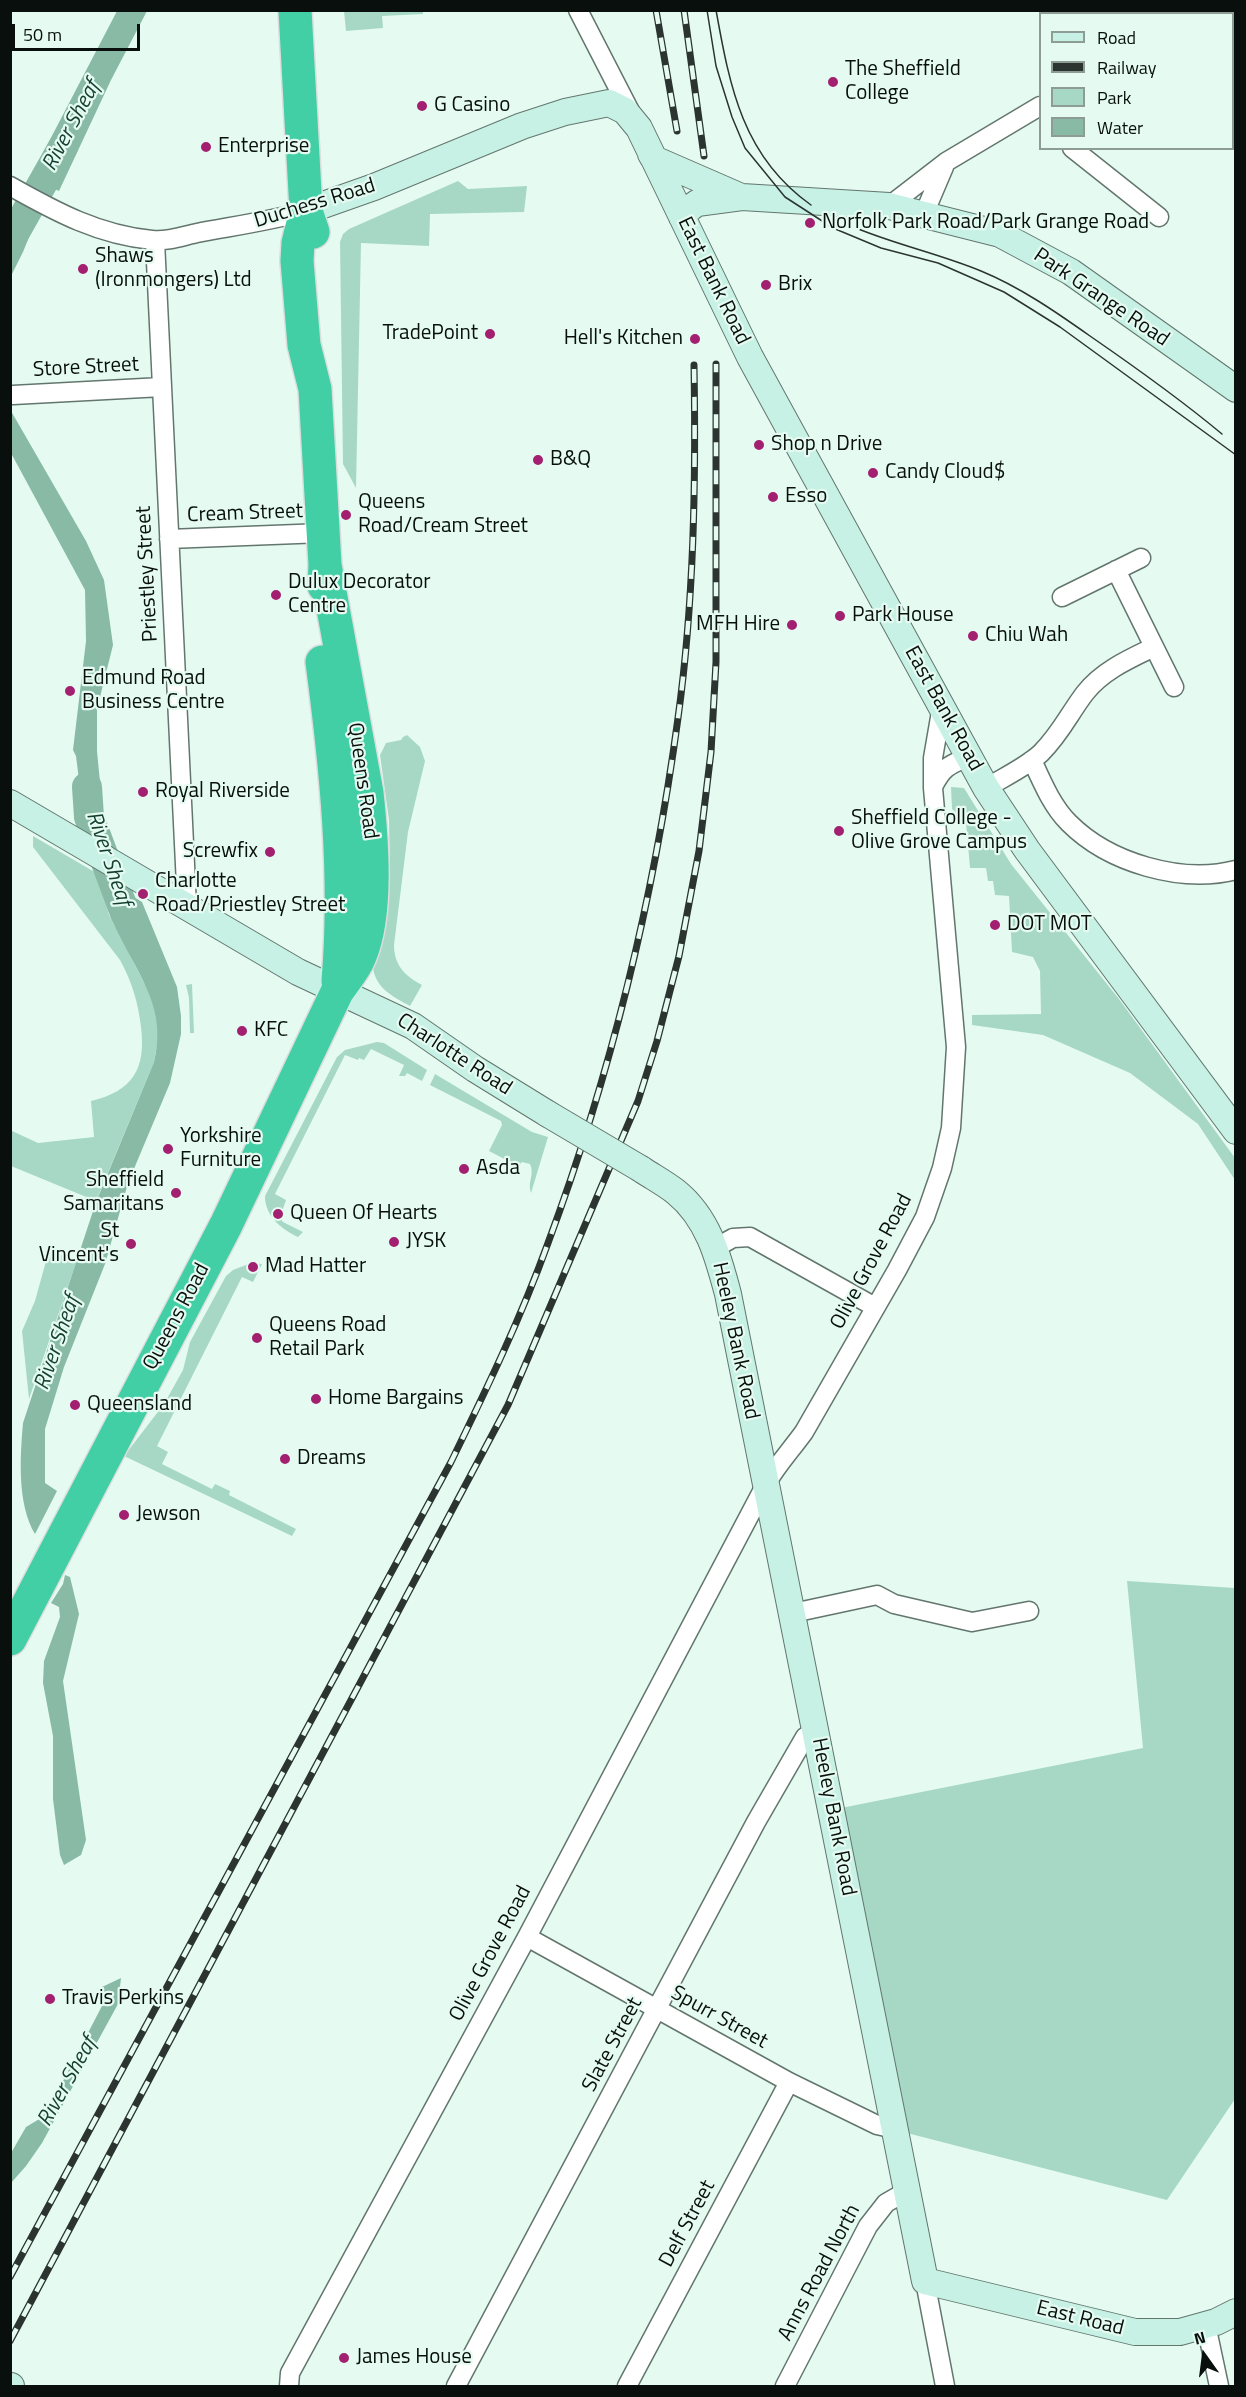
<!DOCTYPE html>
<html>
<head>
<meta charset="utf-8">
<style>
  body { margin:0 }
  #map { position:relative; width:1246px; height:2397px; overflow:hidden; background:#e5fbf2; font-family:"Titillium Web",sans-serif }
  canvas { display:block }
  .frame { position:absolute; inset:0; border:12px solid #080f0c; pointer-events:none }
  .legend { position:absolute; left:1039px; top:12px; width:195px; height:138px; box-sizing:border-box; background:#e5fbf2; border:2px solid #8d9d96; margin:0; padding:8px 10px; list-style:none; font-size:18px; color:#080f0c }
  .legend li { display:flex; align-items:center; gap:12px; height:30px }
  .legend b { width:30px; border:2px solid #8d9d96 }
  .north { position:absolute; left:1174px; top:2325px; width:60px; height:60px; -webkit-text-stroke:4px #e5fbf2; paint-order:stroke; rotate:346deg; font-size:16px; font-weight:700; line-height:24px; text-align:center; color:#080f0c }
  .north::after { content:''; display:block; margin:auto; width:21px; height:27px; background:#080f0c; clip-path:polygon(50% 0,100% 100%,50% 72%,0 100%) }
  .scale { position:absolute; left:12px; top:24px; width:128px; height:27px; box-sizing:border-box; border:3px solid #080f0c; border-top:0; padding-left:8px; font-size:18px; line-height:21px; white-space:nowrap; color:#080f0c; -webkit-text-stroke:4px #e5fbf2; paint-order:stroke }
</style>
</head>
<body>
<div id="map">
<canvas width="1246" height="2397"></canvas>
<div class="frame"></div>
<ul class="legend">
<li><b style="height:8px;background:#c6f1e4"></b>Road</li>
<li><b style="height:8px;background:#2b3431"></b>Railway</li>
<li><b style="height:16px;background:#a7d8c5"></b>Park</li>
<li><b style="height:16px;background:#88baa6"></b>Water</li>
</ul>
<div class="north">N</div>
<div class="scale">50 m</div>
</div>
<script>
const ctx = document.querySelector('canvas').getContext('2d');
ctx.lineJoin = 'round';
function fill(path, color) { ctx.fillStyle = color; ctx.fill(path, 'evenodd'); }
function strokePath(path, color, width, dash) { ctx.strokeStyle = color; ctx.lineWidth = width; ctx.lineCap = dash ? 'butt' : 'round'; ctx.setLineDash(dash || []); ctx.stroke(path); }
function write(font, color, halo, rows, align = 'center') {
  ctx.font = font + ' "Titillium Web",sans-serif'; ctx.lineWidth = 4.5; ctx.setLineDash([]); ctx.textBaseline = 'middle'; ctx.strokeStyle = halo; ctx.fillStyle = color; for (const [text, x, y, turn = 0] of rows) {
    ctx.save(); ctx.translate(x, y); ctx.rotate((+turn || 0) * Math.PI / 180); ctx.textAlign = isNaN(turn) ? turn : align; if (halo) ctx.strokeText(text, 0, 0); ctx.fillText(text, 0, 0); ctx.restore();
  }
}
const green = new Path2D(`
  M423,11V14L382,16L383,28L346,31L344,11Z
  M458,181L468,189L527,186L524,212L430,214L429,246L361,243L356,488L343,464L340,242L343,234L349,229Z
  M407,735L420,747L425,761L408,832L394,945C394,965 405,976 422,985L410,1006C394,997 376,989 373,968L390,880L389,820L380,755L386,743L401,740L403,737Z
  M951,787L964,788L1011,864L1119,999L1235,1158V1180L1198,1124L1130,1073L1043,1035L972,1025V1015L1041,1014L1040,971L1033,957L1012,952L1009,896L995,895L993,881H988L986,868H970L966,822L952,809Z
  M33,836L98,874L109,915L151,996L156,1013L159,1035L154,1062L96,1201L11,1166L10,1130L38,1143L94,1137L91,1101C133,1091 146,1069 141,1027C138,1002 132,982 120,960L33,847Z
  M192,984L194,1033H190L189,998L186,985Z
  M377,1042L384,1043L427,1070L422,1081L407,1073L405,1076H399L404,1065L371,1049L364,1060L359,1058L358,1060L345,1055L275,1194L286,1200L280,1218L283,1222L303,1232L298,1237C281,1229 265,1216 265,1196L337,1057L345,1050Z
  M435,1074L532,1132L548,1137L531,1193C527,1182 535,1174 530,1164L522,1162L518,1166L489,1151L502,1125L501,1121L430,1085Z
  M53,1252L77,1260L29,1399L22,1331L35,1301L48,1254Z
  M251,1263L262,1264L253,1282L242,1277L157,1446L168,1452L162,1464L212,1489L215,1484L230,1491L229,1495L296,1529L292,1536L124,1456L164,1404L183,1370L190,1342L226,1276L233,1270Z
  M1127,1581L1235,1588V2099L1167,2200L903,2132L841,1808L1143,1748Z`);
const water = new Path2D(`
  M117,11H147L111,80L59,191L30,178Z
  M16,212L35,222L23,252L11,276V220Z
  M11,411L86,541L104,580L113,645L97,709V751L105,834L84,820L76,756L73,750L86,641L85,590L11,453Z
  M98,874L142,902L177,987L181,1016V1034L170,1083L128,1183L105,1264L64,1367L45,1429V1483L57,1491L35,1534C17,1504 20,1457 23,1423L96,1202L154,1062C167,1010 141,979 119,935C109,916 103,895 98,874Z
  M65,1575L70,1577L79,1614L63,1681L86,1840L81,1855L64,1865L60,1855L53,1799V1736L43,1683L44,1661L60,1617L59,1607L51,1603L63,1584Z
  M121,1978L118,2004L42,2143L26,2166L11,2183V2153L26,2127L41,2118L50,2106L103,2004L102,1987Z`);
const river = new Path2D(`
  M10,241L63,147
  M87,787L89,817L125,913L133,921`);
const street = new Path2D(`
  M578,10L632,115
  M1204,14L1209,10
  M1072,148L1159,217
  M10,186C56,212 99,235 152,240C166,242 183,236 197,233C234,226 270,221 306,211
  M889,206L946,162L1040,106
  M924,214L944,167
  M155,241L187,906
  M13,395L162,387
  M169,539L323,533
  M1116,570L1174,687
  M1062,597L1141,558
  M1032,760C1042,782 1052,806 1069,823C1109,863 1181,884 1236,870
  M933,787C943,766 950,765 970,756
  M986,788C1004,777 1026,767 1041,753C1061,733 1069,714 1085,693C1102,671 1129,659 1154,647
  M715,1248L733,1238L750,1237L875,1307
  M766,1484C777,1465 791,1450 804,1432L897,1270L925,1217L942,1168L951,1128L956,1047L933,788V758L942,706
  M793,1613L877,1595L894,1604L972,1622L1029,1611
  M527,1937L789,2082L877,2125L895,2129
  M925,2281L945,2386
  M1206,2325L1219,2386
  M289,2386L290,2373L527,1937L766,1484
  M456,2386L756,1822L805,1737L816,1731
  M627,2386L789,2082
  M785,2386L868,2226L886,2203L907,2191`);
const secondary = new Path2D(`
  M651,154L654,159L739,196
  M306,211L374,187L522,126L565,112L609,103L625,111L639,128L750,357L986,788L1027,850L1236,1131
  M682,217L690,208L697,203L742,197L889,206L1000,234L1071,272L1236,389
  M10,803L298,972L413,1026L475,1069L548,1114
  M641,1169C653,1177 666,1184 676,1192C708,1218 718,1256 728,1294L925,2281L1135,2332H1180L1216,2322L1236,2312
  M10,2386H11`);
const highway = new Path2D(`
  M295,10L306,211L313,232
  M306,211L298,243L297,261L304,345L315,389L325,565L324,586
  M322,662C336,767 347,875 338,981
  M10,1639L226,1225L337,992C344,981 355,969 360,956C378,914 372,839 367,793L325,565`);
const tram = new Path2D(`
  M707,10L716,66L732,117L745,148L785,197L833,228L881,248L938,263L1004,292L1060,327L1236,455
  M716,10C730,88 743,157 811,205
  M856,228C897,245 940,254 981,271C1020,287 1056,312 1090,336C1135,367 1180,399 1222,434`);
const rail = new Path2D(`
  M656,10L677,131
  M684,10L704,156
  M10,2277L451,1462C486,1390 521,1318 548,1243C611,1074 654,897 678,718C694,602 696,482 694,365
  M10,2341L508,1405L638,1101L657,1041L679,956L699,851L711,752L716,662V364`);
const secondaryBridge = new Path2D(`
  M548,1114L641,1169`);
const markers = [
  [833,82,6,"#a2206f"],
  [422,106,6,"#a2206f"],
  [206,147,6,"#a2206f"],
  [810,223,6,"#a2206f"],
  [83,269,6,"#a2206f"],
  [766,285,6,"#a2206f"],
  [490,334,6,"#a2206f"],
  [695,339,6,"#a2206f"],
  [759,445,6,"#a2206f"],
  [538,460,6,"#a2206f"],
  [873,473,6,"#a2206f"],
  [773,497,6,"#a2206f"],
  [346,515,6,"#a2206f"],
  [276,595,6,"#a2206f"],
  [840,616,6,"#a2206f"],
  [792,625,6,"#a2206f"],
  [973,636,6,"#a2206f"],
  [70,691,6,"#a2206f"],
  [143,792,6,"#a2206f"],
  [839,831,6,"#a2206f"],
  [270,852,6,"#a2206f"],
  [143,894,6,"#a2206f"],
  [995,925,6,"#a2206f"],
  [242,1031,6,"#a2206f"],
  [168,1149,6,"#a2206f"],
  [464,1169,6,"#a2206f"],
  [176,1193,6,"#a2206f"],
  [278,1214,6,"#a2206f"],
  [394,1242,6,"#a2206f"],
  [131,1244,6,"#a2206f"],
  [253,1267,6,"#a2206f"],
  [257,1338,6,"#a2206f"],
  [316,1399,6,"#a2206f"],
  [75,1405,6,"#a2206f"],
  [285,1459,6,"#a2206f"],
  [124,1515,6,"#a2206f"],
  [50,1999,6,"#a2206f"],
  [344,2358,6,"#a2206f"]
];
const poiNames = [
  ["The Sheffield",845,70],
  ["College",845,94],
  ["G Casino",434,106],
  ["Enterprise",218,147],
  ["Norfolk Park Road/Park Grange Road",822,223],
  ["Shaws",95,257],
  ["(Ironmongers) Ltd",95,281],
  ["Brix",778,285],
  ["TradePoint",478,334,"right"],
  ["Hell's Kitchen",683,339,"right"],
  ["Shop n Drive",771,445],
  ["B&Q",550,460],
  ["Candy Cloud$",885,473],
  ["Esso",785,497],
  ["Queens",358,503],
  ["Road/Cream Street",358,527],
  ["Dulux Decorator",288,583],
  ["Centre",288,607],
  ["Park House",852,616],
  ["MFH Hire",780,625,"right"],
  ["Chiu Wah",985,636],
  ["Edmund Road",82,679],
  ["Business Centre",82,703],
  ["Royal Riverside",155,792],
  ["Sheffield College -",851,819],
  ["Olive Grove Campus",851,843],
  ["Screwfix",258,852,"right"],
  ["Charlotte",155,882],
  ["Road/Priestley Street",155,906],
  ["DOT MOT",1007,925],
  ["KFC",254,1031],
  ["Yorkshire",180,1137],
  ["Furniture",180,1161],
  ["Asda",476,1169],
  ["Sheffield",164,1181,"right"],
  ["Samaritans",164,1205,"right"],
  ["Queen Of Hearts",290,1214],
  ["St",119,1232,"right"],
  ["Vincent's",119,1256,"right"],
  ["JYSK",406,1242],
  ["Mad Hatter",265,1267],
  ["Queens Road",269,1326],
  ["Retail Park",269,1350],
  ["Home Bargains",328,1399],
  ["Queensland",87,1405],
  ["Dreams",297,1459],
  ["Jewson",136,1515],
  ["Travis Perkins",62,1999],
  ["James House",356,2358]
];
const streetNames = [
  ["Duchess Road",315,204,-17],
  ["East Bank Road",713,281,64],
  ["Park Grange Road",1101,298,34],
  ["Store Street",86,368,-3],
  ["Cream Street",245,514,-2],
  ["Priestley Street",148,574,-93],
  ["East Bank Road",943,709,61],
  ["Queens Road",362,781,82],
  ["Charlotte Road",454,1055,33],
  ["Olive Grove Road",872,1262,-62],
  ["Queens Road",177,1317,-62],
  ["Heeley Bank Road",735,1341,78],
  ["Heeley Bank Road",833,1817,79],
  ["Olive Grove Road",491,1954,-62],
  ["Spurr Street",719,2018,29],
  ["Slate Street",613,2045,-62],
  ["Delf Street",688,2224,-62],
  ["Anns Road North",820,2273,-62],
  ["East Road",1080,2319,14]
];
const waterNames = [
  ["River Sheaf",72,126,-62],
  ["River Sheaf",108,859,71],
  ["River Sheaf",58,1343,-71],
  ["River Sheaf",68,2082,-61]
];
fill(green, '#a7d8c5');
fill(water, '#88baa6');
strokePath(river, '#88baa6', 30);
strokePath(street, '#63766e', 21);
strokePath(secondary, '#63766e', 28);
strokePath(highway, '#dcdddd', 36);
strokePath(street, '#fff', 18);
strokePath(secondary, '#c6f1e4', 26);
strokePath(highway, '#42cfa5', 33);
strokePath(tram, '#2b3431', 1.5);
strokePath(rail, '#2b3431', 7);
strokePath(rail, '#e5fbf2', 4.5, [14]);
strokePath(secondaryBridge, '#63766e', 28, []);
strokePath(secondaryBridge, '#c6f1e4', 26);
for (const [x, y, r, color] of markers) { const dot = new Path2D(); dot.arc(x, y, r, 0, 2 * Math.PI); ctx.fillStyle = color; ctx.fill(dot); strokePath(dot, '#e5fbf2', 2); }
write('21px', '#080f0c', '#e5fbf2', poiNames, 'left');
write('21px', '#080f0c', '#e5fbf2', streetNames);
write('italic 22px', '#153f31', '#e5fbf2', waterNames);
</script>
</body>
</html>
